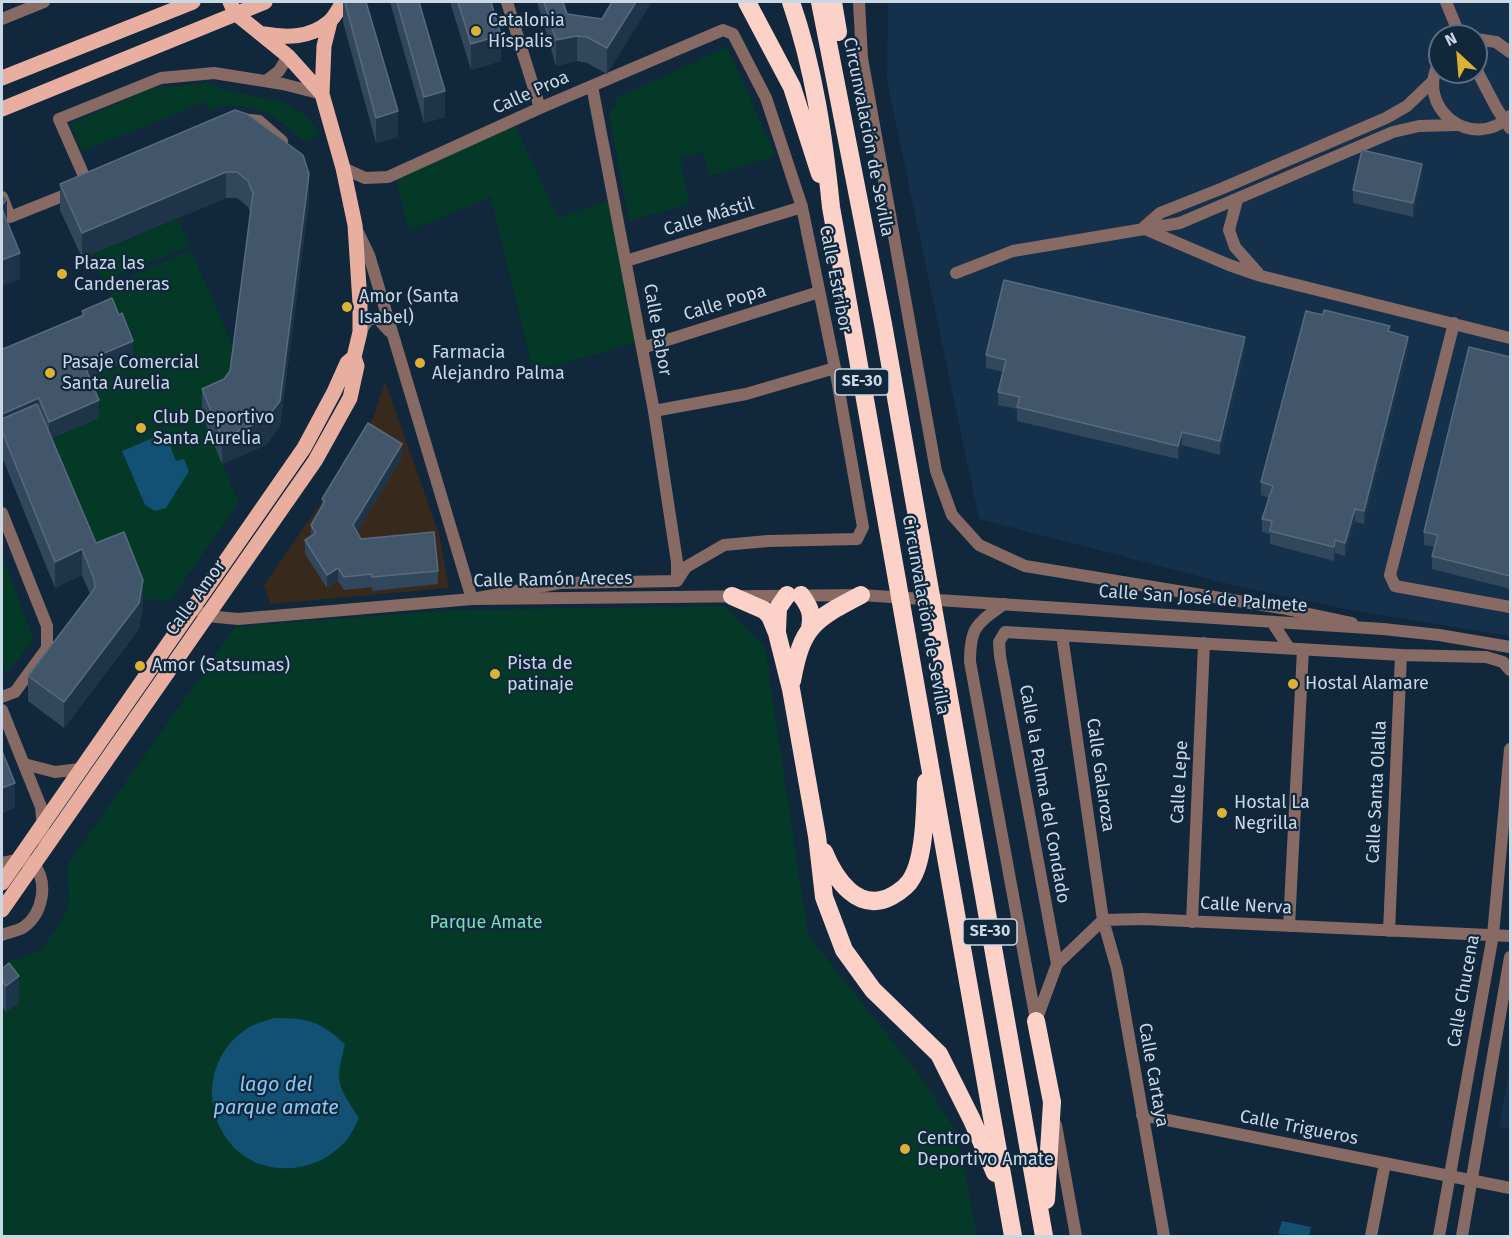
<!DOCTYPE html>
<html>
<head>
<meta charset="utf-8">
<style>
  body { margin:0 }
  #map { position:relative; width:1512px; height:1238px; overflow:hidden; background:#11273c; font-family:"Fira Sans",sans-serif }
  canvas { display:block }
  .frame { position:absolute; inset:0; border:3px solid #cad7e5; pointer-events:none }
  .north { position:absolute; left:1428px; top:24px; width:60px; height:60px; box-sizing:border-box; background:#11273c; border:2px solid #5b6d80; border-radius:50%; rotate:334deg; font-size:16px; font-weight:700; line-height:24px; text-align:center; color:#cad7e5 }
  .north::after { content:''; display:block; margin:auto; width:21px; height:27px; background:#dbb233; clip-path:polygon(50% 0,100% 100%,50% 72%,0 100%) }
</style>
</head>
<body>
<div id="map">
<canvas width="1512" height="1238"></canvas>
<div class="frame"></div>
<div class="north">N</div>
</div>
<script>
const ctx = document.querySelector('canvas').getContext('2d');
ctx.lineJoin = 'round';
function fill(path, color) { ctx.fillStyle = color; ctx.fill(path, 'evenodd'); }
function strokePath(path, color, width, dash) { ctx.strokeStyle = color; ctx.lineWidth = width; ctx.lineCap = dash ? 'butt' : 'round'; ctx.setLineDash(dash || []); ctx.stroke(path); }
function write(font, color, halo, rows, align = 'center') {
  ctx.font = font + ' "Fira Sans",sans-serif'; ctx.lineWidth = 4.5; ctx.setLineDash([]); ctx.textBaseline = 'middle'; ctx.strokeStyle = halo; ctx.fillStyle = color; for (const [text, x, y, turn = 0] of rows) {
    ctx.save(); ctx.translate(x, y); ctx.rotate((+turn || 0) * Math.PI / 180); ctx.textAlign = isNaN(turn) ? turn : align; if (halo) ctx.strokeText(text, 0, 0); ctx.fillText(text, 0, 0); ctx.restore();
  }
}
const built = new Path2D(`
  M888,2H1510V636L1350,610L1233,585L979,519L887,81ZM1440,36H1476V72H1440Z
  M1510,1065V1129L1499,1127Z`);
const education = new Path2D(`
  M385,381L439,534L449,588L270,604L264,585L334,484L373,418Z`);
const green = new Path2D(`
  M727,47L776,156L710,176L703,152L680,159L690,204L629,221L609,113L616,105V98Z
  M207,83L231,92L281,101L304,114L320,133L307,142C297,137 290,128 281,122C262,108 230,99 209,111L206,102L82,151L70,124L153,88Z
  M513,120L558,218L611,199L638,342L533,372L491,197L409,231L395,174Z
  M178,219L190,246L104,282L90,255Z
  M191,250L235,351L222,464L239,502L170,601L146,600L126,553L99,564L46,440L99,418L83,379L135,357L106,287Z
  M2,556L34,639L7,673L2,662Z
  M725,606L765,648L808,935L924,1081L953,1127L965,1171L977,1236H2V964L40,951L59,925L69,906L68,864L235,627L452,610Z`);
const water = new Path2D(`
  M165,433L176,461L184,459L189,471L166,508L155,511L145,505L122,451Z
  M274,1018C309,1018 319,1021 345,1044C335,1084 337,1084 359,1118C355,1126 351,1135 345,1142C331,1157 313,1166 293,1168C213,1175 182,1070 248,1028C256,1023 266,1021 274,1018Z
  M1282,1221L1311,1227L1309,1236L1278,1234Z`);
const minor = new Path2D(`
  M507,2L540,108
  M859,2L862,58L936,471L952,515L979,545L1025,566L1281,608L1352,623
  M1446,2L1460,36
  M2,19L44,2
  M1476,39L1496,42L1510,52
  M1440,61C1413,107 1472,153 1510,116
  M1476,69L1497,109L1510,128
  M266,81L279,71L288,56
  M592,86L654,411L677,562V581
  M241,119L259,121L282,141
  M343,168L365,178L388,177L540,108L723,30L733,34L766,98L802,207L835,368L863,527L857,539L768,541L724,545L686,567L677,581L560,583L472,599L369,255L356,228
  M84,176L59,119L161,78L214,73L283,84L322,94
  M2,197L10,217L70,193L74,189
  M1237,200L1229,230L1235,247L1258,273
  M1143,228L1160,213L1223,188L1386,118L1407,106L1433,81
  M1145,229L1229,265L1261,276L1510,338
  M626,261L802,207
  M956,273L1013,251L1180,223L1393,132L1419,126L1458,125
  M1454,323L1390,575L1395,586L1510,607
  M360,332L368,320L377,318L389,331
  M642,348L819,292
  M654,411L746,394L835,368
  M2,513L47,626V648L15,692L2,697
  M1004,604C977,624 970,626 970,662L1036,1020
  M1062,635L1103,920L1117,969L1164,1236
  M2,710L41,807L45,849
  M24,764L55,772L80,769
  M2,863L17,860L33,863C49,882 43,913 24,927C18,931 9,932 2,935
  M1192,922L1204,643
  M1289,926L1303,649
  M1389,931L1401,655
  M1057,964L1000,656L999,642L1005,632L1401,655L1486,657L1503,662L1510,670
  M1036,1021L1057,964L1103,920L1143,919L1510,936
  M1142,1115L1510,1188
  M1056,1125L1076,1236
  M1371,1236L1385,1163`);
const tertiary = new Path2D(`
  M202,613L207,616L238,619L472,599L861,595L1383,629L1439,635L1510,647
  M1272,622L1289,648
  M1439,1236L1493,935L1510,749
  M1462,1236L1510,957`);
const primary = new Path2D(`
  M230,2L235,13L288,56L322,94
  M264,34C287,38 310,38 329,22C335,17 339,8 343,2
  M2,78L193,2
  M2,109L265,2
  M2,883L304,448L334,392L347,363L354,357
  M2,910L315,461L350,398L357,366L354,357L360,332V303L355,225L343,168L322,94L324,46L330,22`);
const motorway = new Path2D(`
  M747,2L792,87L820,174
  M791,2C814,68 824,138 831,207L1013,1236
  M820,2L883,324L1044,1236
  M833,2L838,32
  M801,595C809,606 813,613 810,628
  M732,596L764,610L770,616L777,633L791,689L817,836L824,897L844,950L873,990L939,1054L972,1120L995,1173
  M777,630L778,608L787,595
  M792,681C802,626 813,620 861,595
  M824,852C835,879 858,914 892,896C899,892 908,886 912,878C925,856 925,808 926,782
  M1036,1021L1052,1102L1046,1200`);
const wall = new Path2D(`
  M343,2H366L398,137L376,143L343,22Z
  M390,2H419L445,117L424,123Z
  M450,2H491L501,61L471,70Z
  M537,2H563L567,14L602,19L612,2L607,74L587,63L577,61L556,66Z
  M235,110L309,200L280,426L266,445L222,464L202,415V389L224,379L230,371L250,212L248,207L237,198H226L82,258L60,210V184Z
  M1422,177L1413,217L1353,203V190Z
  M82,311L133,358L90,377L99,418L52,438L96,543L143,606L139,629L64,728L28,701V676L90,594L82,575L55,588L2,457V346L3,349L82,315Z
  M1390,332L1408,350L1364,524L1355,522L1345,556L1335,553L1334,561L1270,544V534L1262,532V519L1269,498L1261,495V482Z
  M1245,351L1220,455L1182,445L1178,459L1017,421V409L998,405V392L1003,372L986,368V355Z
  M1510,357V589L1432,569V556L1434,547L1424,545V532Z
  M402,457L357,532L361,539L438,571V584L372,591V587L344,590L338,581L327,588L305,554V540L311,537V525L322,506V499Z
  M2,969L19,1002L6,1012L2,1006Z`);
const shadedWall = new Path2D(`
  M636,2H652L607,74V48Z
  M501,35V61L471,70V44Z
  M577,36V61L556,66V40Z
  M445,91V117L424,123V97Z
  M398,111V137L376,143V118Z
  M1422,164V177L1413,217V203Z
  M226,172V198L82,258V233Z
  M309,174V200L280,426L266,445L222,464V438Z
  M7,199V225L2,230V205Z
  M20,253V279L2,286V260Z
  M1245,337V351L1220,455V441Z
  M1408,337V350L1364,524V511Z
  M133,341V358L83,380V362Z
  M39,398V416L2,431V414Z
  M99,400V418L49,439V422Z
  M1182,432V445L1178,459V446Z
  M402,444V457L353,539V525Z
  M1355,509V522L1345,556V543Z
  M1335,540V553L1334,561V547Z
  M82,549V575L55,588V562Z
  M338,568V581L327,588V575Z
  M143,580V606L139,629L64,728V702Z
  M15,783V808L2,814V788Z
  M19,976V1002L6,1012V986Z`);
const building = new Path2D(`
  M345,2H366L398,111L376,118Z
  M397,2H419L445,91L424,97Z
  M458,2H491L501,35L471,44Z
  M544,2H563L567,14L602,19L612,2H636L607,48L587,37L577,36L556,40Z
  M235,110L247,114L303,155L309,174L280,401L266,419L222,438L202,389L224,379L230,371L253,193L248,181L237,172H226L82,233L60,184Z
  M1362,150L1422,164L1413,203L1353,190Z
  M2,195L7,199L2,205Z
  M2,209L20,253L2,260Z
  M1004,280L1245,337L1220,441L1182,432L1178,446L1017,407L1020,397L998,392L1006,360L986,355Z
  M112,298L119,315L122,313L133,341L83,362L99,400L49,422L39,398L2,414V346L3,349L84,315L82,311Z
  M1324,310L1390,326L1388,331L1408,337L1364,511L1355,509L1345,543L1335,540L1334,547L1270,531L1272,521L1262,519L1273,486L1261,482L1306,311L1323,315Z
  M1469,347L1510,357V576L1432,556L1438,535L1424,532Z
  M37,404L96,543L124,532L143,580L139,603L64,702L28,676L95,588L94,579L82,549L55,562L2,431V419Z
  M368,423L402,444L353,525L361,539L434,532L438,571L372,577V574L344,577L338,568L327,575L305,540L316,533L311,525L325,501L322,499Z
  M2,751L15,783L2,788Z
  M9,963L19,976L6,986L2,980V969Z`);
const markers = [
  [476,31,6,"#dbb233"],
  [62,274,6,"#dbb233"],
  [347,307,6,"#dbb233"],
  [420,363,6,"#dbb233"],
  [50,373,6,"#dbb233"],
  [141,428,6,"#dbb233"],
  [140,666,6,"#dbb233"],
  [495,674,6,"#dbb233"],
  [1293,684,6,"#dbb233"],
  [1222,813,6,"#dbb233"],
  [905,1149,6,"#dbb233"]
];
const shields = [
  [862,382,54],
  [990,932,54]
];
const shieldNames = [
  ["SE-30",862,382],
  ["SE-30",990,932]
];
const poiNames = [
  ["Catalonia",488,21],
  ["Híspalis",488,42],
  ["Plaza las",74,264],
  ["Candeneras",74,285],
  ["Amor (Santa",359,297],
  ["Isabel)",359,318],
  ["Farmacia",432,353],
  ["Alejandro Palma",432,374],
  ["Pasaje Comercial",62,363],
  ["Santa Aurelia",62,384],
  ["Club Deportivo",153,418],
  ["Santa Aurelia",153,439],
  ["Pista de",507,664],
  ["patinaje",507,685],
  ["Amor (Satsumas)",152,666],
  ["Hostal Alamare",1305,684],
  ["Hostal La",1234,803],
  ["Negrilla",1234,824],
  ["Centro",917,1139],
  ["Deportivo Amate",917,1160]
];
const streetNames = [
  ["Calle Proa",531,93,-24],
  ["Circunvalación de Sevilla",868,137,79],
  ["Calle Mástil",709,217,-17],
  ["Calle Estribor",835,279,79],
  ["Calle Popa",725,303,-17],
  ["Calle Babor",657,330,80],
  ["Calle Ramón Areces",553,580,-1],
  ["Calle Amor",196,598,-54],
  ["Calle San José de Palmete",1203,599,4],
  ["Circunvalación de Sevilla",925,615,80],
  ["Calle Galaroza",1100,775,82],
  ["Calle Lepe",1180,782,-87],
  ["Calle Santa Olalla",1377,792,-87],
  ["Calle la Palma del Condado",1044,794,80],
  ["Calle Nerva",1246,906,3],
  ["Calle Chucena",1464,991,-80],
  ["Calle Cartaya",1153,1075,80],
  ["Calle Trigueros",1299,1128,11]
];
const parkNames = [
  ["Parque Amate",486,923]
];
const waterNames = [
  ["lago del",276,1085],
  ["parque amate",276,1108]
];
fill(built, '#15304a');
fill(education, '#38291d');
fill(green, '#043927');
fill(water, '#125174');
strokePath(minor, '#866a63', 12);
strokePath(tertiary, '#866a63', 12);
strokePath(primary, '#e8aea0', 15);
strokePath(motorway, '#fcd1c7', 18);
fill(wall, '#31475c');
fill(shadedWall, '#1e3449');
fill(building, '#42566b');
strokePath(building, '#576a7e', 1.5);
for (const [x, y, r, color] of markers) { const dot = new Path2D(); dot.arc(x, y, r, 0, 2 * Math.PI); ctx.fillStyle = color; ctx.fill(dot); strokePath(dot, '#11273c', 2); }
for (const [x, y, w] of shields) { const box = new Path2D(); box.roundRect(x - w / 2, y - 13, w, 26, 4.5); ctx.fillStyle = '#11273c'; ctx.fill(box); strokePath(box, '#cad7e5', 1.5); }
write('bold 16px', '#cad7e5', null, shieldNames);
write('18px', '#cad7e5', '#11273c', poiNames, 'left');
write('18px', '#cad7e5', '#11273c', streetNames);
write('18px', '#7adfb3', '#11273c', parkNames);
write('italic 20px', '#87c9f4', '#11273c', waterNames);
</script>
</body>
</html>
